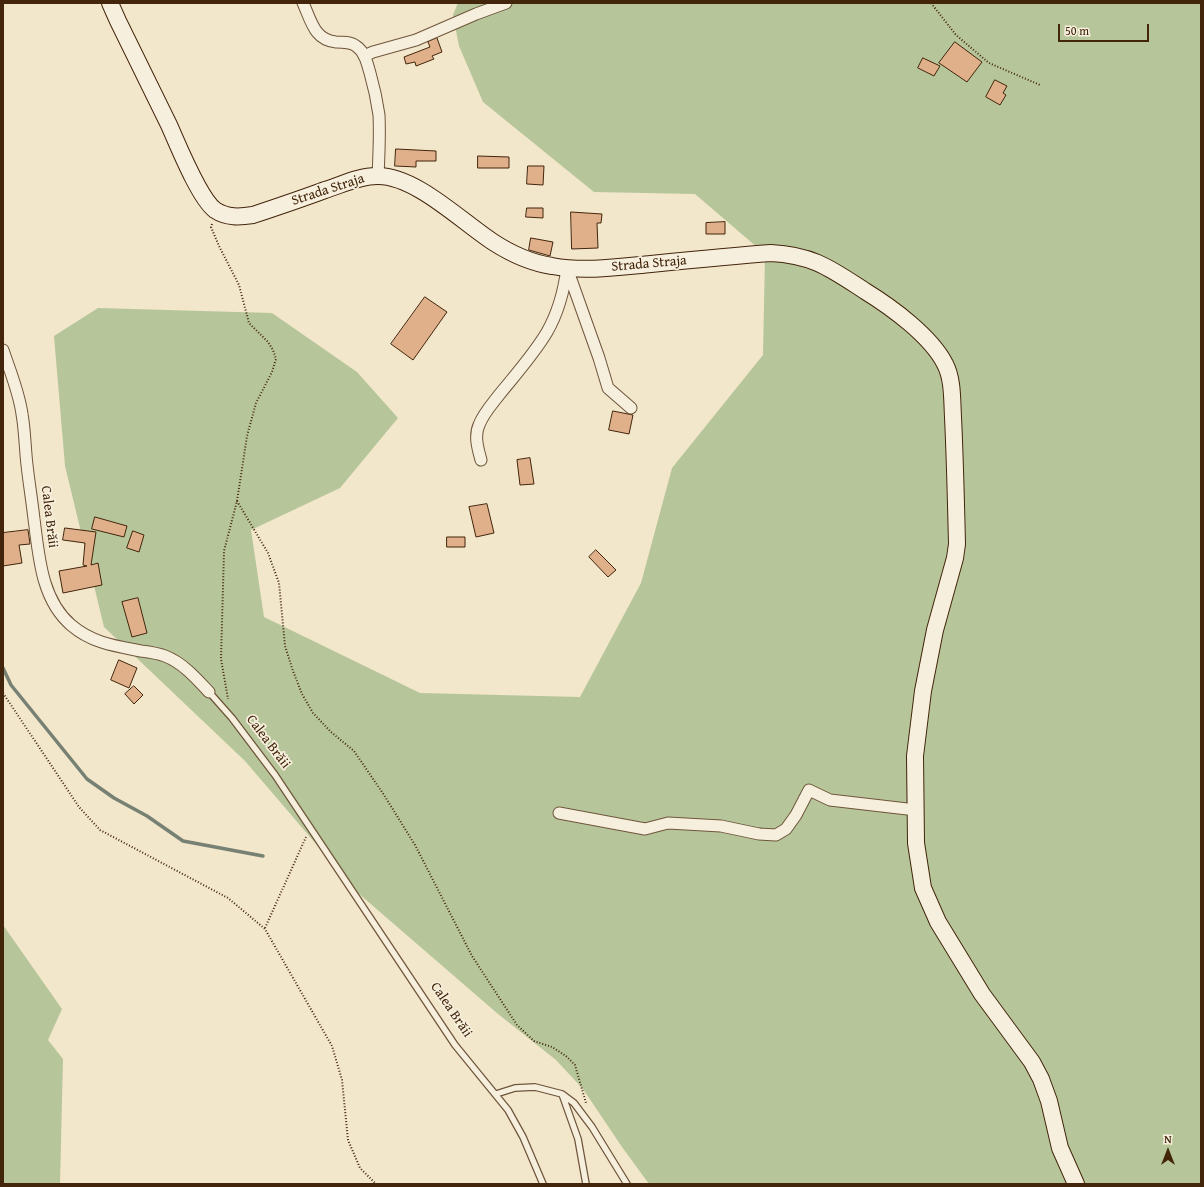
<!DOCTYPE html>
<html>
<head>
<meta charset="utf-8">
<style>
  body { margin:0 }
  #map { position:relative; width:1204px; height:1187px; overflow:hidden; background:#f2e6cb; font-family:"Gentium Book Plus",serif }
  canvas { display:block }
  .frame { position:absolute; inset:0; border:4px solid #42250b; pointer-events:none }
  .north { position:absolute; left:1148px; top:1131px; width:40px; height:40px; -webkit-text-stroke:3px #f7efdd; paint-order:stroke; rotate:0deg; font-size:11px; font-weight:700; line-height:16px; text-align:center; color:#42250b }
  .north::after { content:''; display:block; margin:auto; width:14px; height:18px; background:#42250b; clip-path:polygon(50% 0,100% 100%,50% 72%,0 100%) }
  .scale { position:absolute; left:1058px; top:24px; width:91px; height:18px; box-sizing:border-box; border:2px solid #42250b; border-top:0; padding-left:5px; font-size:12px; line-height:14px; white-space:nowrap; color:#42250b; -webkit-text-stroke:3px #f7efdd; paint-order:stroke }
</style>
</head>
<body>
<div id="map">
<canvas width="1204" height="1187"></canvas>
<div class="frame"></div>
<div class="north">N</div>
<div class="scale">50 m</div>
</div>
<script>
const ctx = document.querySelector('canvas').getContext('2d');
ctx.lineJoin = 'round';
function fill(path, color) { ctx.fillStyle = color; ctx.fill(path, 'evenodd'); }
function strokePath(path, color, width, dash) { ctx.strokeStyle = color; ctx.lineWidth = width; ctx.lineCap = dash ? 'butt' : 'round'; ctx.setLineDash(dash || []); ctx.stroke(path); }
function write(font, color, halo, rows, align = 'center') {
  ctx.font = font + ' "Gentium Book Plus",serif'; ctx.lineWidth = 3.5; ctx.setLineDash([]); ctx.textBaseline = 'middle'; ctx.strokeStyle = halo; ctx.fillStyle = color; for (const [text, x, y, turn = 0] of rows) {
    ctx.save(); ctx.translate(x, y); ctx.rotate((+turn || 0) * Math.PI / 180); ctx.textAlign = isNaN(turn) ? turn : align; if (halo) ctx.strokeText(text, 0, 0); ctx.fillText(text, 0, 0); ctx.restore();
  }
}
const green = new Path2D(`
  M458,3H1201V1184H649L622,1147L583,1089L556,1060L498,1014L358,893L245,761L104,627L65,466L54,336L98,308L272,313L357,372L398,418L340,488L251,530L264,617L420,693L580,697L641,583L672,468L763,355L765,254L695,194L594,192L483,102L459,46L453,15Z
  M3,925L62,1009L48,1040L63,1059L60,1184H3Z`);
const stream = new Path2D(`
  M3,668L11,685L87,779L114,798L147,816L183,841L263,856`);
const building = new Path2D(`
  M437,38L442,52L432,56L434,59L416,66L415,62L406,64L404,57L430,47L428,42Z
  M955,42L982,62L967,82L939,63Z
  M923,58L940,66L934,76L918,68Z
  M995,80L1007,86L1003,93L1006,95L1000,105L986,97Z
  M396,149L436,151V161H416V167L395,166Z
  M478,156L509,157V168H478Z
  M528,166H544L543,185L527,184Z
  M527,208H543V218L526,217Z
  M571,212L602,214L601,223H597L598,248L572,249Z
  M725,222V234H706V223Z
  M531,238L553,242L550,256L529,250Z
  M425,297L447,312L413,360L391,344Z
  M613,411L633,415L629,434L609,430Z
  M530,458L534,484L520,485L517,460Z
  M487,504L494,533L476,537L469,507Z
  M95,517L127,526L124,537L92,529Z
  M65,528L96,532L91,565L98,563L102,585L63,593L59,571L87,566L83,565L85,543L63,540Z
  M28,530L30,544L19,545L22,563L3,566V533Z
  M133,531L144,535L139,552L127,548Z
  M447,537H465V547H447Z
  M596,550L616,570L608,577L589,557Z
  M138,598L147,633L132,637L122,602Z
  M119,660L137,668L129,688L111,680Z
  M134,686L143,695L134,704L125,694Z`);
const path = new Path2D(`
  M931,3L956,35L989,63L1040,85
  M212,224L211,227L219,246L239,285L249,323L268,342L273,350L276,359L272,372L256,403L247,436L237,501L224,551L221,659L228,699
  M237,501L268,553L279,583L285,646L293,671L302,694L313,713L331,732L354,751L384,795L415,845L472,956L517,1025L534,1041L552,1047L566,1056L575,1065L586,1103
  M3,693L79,807L100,830L228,898L265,929L332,1046L342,1080L348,1140L360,1168L376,1184
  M265,928L306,837`);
const service = new Path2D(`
  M209,692L232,718L275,775L455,1045L508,1110L523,1137L543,1184
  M496,1094L515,1088L535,1087L562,1094L574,1103L592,1127L627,1184
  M562,1094L578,1139L586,1184`);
const minor = new Path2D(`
  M303,3C311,20 314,40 336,42C343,42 351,42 356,46C365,52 367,63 370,73C374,87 377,101 379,115C380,135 379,156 378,176
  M364,56L373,52L416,40L476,14L506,3
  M568,271L599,358L608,388L631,408
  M3,350C10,371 19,392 22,414C25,431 25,448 27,465C29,483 32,501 34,519C39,556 41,599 71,625C92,643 115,646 141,651C149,652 157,653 165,656C183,663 196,678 209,692
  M481,460C478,449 474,436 479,425C483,414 492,404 499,395C516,374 534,354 547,332C559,311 564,291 567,268
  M559,813L645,829L668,823L721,826L759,834L776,835L786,829L796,815L809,790L830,800L916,810`);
const secondary = new Path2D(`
  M110,3L118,21C135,56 152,90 169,125C178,145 199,198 215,210C227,218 240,217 253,215C277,207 301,199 325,190C341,185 359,176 377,176C415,175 462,222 493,242C510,253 532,263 552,266C584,272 619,267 651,264C691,260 731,256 771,253C813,255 831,269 865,291C891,307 931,336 945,364C953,379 952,400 953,417C955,459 956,502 957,544L955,558L935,630L923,691L915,756L916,843L923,888L938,922L982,994L1032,1062L1041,1079L1049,1101L1060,1148L1076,1184`);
const streetNames = [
  ["Strada Straja",328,190,-18],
  ["Strada Straja",649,264,-5],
  ["Calea Brăii",49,517,83],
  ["Calea Brăii",268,742,53],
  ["Calea Brăii",451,1010,56]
];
fill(green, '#b7c69a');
strokePath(stream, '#778173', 3.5);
fill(building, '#dfb08a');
strokePath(building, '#42250b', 1);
strokePath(service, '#6e553b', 8);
strokePath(minor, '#6e553b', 13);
strokePath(secondary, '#42250b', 18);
strokePath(path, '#42250b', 2, [1, 2]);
strokePath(service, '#f7efdd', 5.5);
strokePath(minor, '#f7efdd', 11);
strokePath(secondary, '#f7efdd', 16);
write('14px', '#42250b', '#f7efdd', streetNames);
</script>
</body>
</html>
